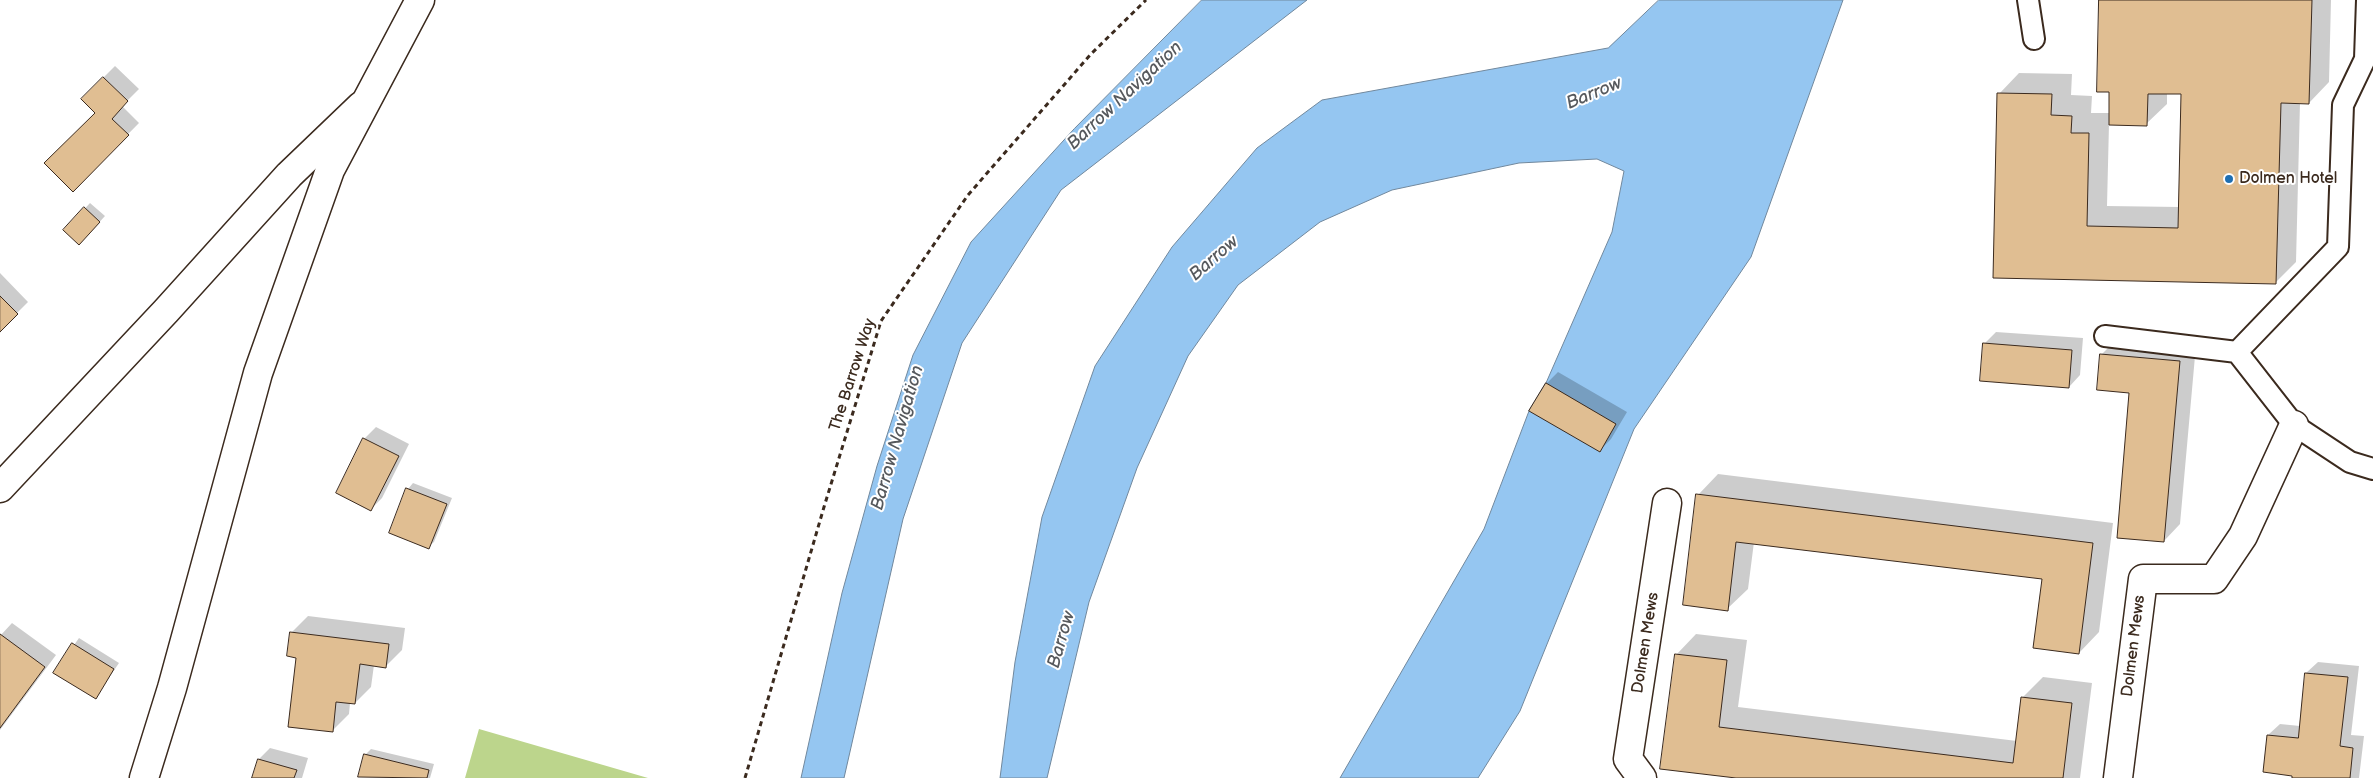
<!DOCTYPE html>
<html>
<head>
<meta charset="utf-8">
<style>
  body { margin:0 }
  canvas { display:block; background:#fff }
</style>
</head>
<body>
<canvas width="2373" height="778"></canvas>
<script>
const ctx = document.querySelector('canvas').getContext('2d');
ctx.lineJoin = 'round';
function fill(path, color) { ctx.fillStyle = color; ctx.fill(path, 'evenodd'); }
function strokePath(path, color, width, dash) { ctx.strokeStyle = color; ctx.lineWidth = width; ctx.lineCap = dash ? 'butt' : 'round'; ctx.setLineDash(dash || []); ctx.stroke(path); }
function write(font, color, halo, rows, align = 'center') {
  ctx.font = font + ' "Balsamiq Sans",sans-serif'; ctx.lineWidth = 4; ctx.setLineDash([]); ctx.textBaseline = 'middle'; ctx.strokeStyle = halo; ctx.fillStyle = color; for (const [text, x, y, turn = 0] of rows) {
    ctx.save(); ctx.translate(x, y); ctx.rotate((+turn || 0) * Math.PI / 180); ctx.textAlign = isNaN(turn) ? turn : align; if (halo) ctx.strokeText(text, 0, 0); ctx.fillText(text, 0, 0); ctx.restore();
  }
}
const green = new Path2D(`
  M479,729L648,778H465Z`);
const water = new Path2D(`
  M1202,0H1307L1061,190L962,343L903,519L844,778H801L842,593L877,466L913,355L971,242L1074,129Z
  M1659,0H1843L1751,257L1634,429L1520,711L1478,778H1340L1484,529L1529,411L1546,383L1612,232L1624,171L1597,159L1519,163L1392,190L1320,222L1238,285L1188,356L1137,468L1089,602L1047,778H1000L1015,662L1042,517L1095,366L1172,247L1257,148L1322,100L1608,48Z`);
const shadow = new Path2D(`
  M2100,0H2331L2329,82L2309,103H2300L2296,262L2276,282L1994,276L1999,94L2019,73L2072,74L2071,95L2092,96L2091,113H2110L2111,91ZM2167,93H2182L2180,207L2107,206L2109,124H2146L2167,104Z
  M115,66L139,89L122,106L139,123L73,190L97,113L82,99Z
  M90,203L105,216L85,238L65,230Z
  M0,273L28,302L0,330Z
  M1996,332L2083,338L2080,375L2069,387L1985,343Z
  M2118,338L2196,345L2180,524L2164,541L2131,392L2101,355Z
  M1558,372L1627,412L1611,439L1600,450L1531,410L1547,383Z
  M376,427L409,444L382,498L371,509L364,439Z
  M1718,474L2113,523L2099,632L2079,653L2043,578L1754,542L1748,589L1727,609L1698,495Z
  M413,483L452,498L434,542L428,547L408,489Z
  M308,616L405,628L402,650L386,666L374,665L371,687L355,703H350L349,714L332,731L297,656L291,633Z
  M12,623L56,655L0,730V636Z
  M1696,634L1747,640L1738,707L2017,741L2022,698L2043,677L2092,683L2080,778H1746L1676,655Z
  M79,638L119,663L95,698L55,672Z
  M2318,662L2359,666L2351,735L2364,736L2359,778H2293L2294,775L2264,771L2268,735L2280,724L2300,726L2306,673Z
  M270,748L308,758L302,778H253L259,759Z
  M371,749L434,764L430,778L360,776L365,755Z`);
const building = new Path2D(`
  M2099,0H2312L2309,104L2281,103L2276,284L1993,278L1997,93L2052,94L2051,115L2072,116L2071,133H2089L2087,226L2178,228L2181,94H2148L2147,126L2109,125V92H2097Z
  M103,77L128,101L112,119L129,135L73,192L44,163L95,113L81,99Z
  M84,207L100,222L79,245L63,230Z
  M0,296L18,314L0,332Z
  M1983,343L2072,350L2069,388L1980,381Z
  M2100,354L2180,361L2164,542L2117,538L2129,393L2097,390Z
  M1546,383L1616,424L1600,452L1529,411Z
  M363,438L399,456L371,511L336,493Z
  M406,488L447,504L429,549L389,533Z
  M1696,494L2093,543L2079,654L2033,648L2042,579L1736,542L1728,611L1683,605Z
  M290,632L389,644L386,668L360,664L355,704L336,702L333,732L288,727L296,658L287,656Z
  M0,634L45,667L0,728Z
  M72,643L114,669L96,699L53,673Z
  M1675,654L1727,660L1719,727L2013,763L2021,697L2072,703L2063,778H1736L1660,769Z
  M2305,673L2348,677L2340,746L2353,748L2350,778H2292V776L2263,772L2267,735L2298,738Z
  M364,754L429,770L427,778L358,777Z
  M258,759L297,770L294,778H252Z`);
const path = new Path2D(`
  M745,778L824,507L881,321L968,195L1091,54L1146,0`);
const lane = new Path2D(`
  M2028,0L2034,39
  M2105,336L2237,352L2294,425L2350,462L2373,469
  M2237,352L2338,247L2343,105L2365,59L2367,0`);
const street = new Path2D(`
  M0,488L166,311L289,175L361,106
  M1642,778L1628,759L1667,503
  M2118,778L2143,579H2214L2243,536L2294,425`);
const secondary = new Path2D(`
  M144,778L172,688L258,373L330,170L420,0`);
const markers = [
  [2229,179,5,"#1f6fb2"]
];
const poiNames = [
  ["Dolmen Hotel",2239,179]
];
const streetNames = [
  ["The Barrow Way",853,375,-72],
  ["Dolmen Mews",1646,643,-81],
  ["Dolmen Mews",2134,646,-83]
];
const waterNames = [
  ["Barrow",1594,94,-22],
  ["Barrow Navigation",1125,96,-43],
  ["Barrow",1214,259,-41],
  ["Barrow Navigation",898,438,-74],
  ["Barrow",1062,640,-74]
];
fill(green, '#bcd58c');
fill(water, '#95c6f1');
strokePath(water, '#71889d', 1);
fill(shadow, '#0003');
fill(building, '#e0be92');
strokePath(building, '#3b2a1e', 1);
strokePath(lane, '#3b2a1e', 24);
strokePath(street, '#3b2a1e', 31);
strokePath(secondary, '#3b2a1e', 31);
strokePath(path, '#3b2a1e', 3, [5, 4]);
strokePath(lane, '#fff', 20);
strokePath(street, '#fff', 28);
strokePath(secondary, '#fff', 28);
for (const [x, y, r, color] of markers) { const dot = new Path2D(); dot.arc(x, y, r, 0, 2 * Math.PI); ctx.fillStyle = color; ctx.fill(dot); strokePath(dot, '#fff', 2); }
write('16px', '#3b2a1e', '#fff', poiNames, 'left');
write('16px', '#3b2a1e', '#fff', streetNames);
write('italic 18px', '#56595d', '#fff', waterNames);
</script>
</body>
</html>
